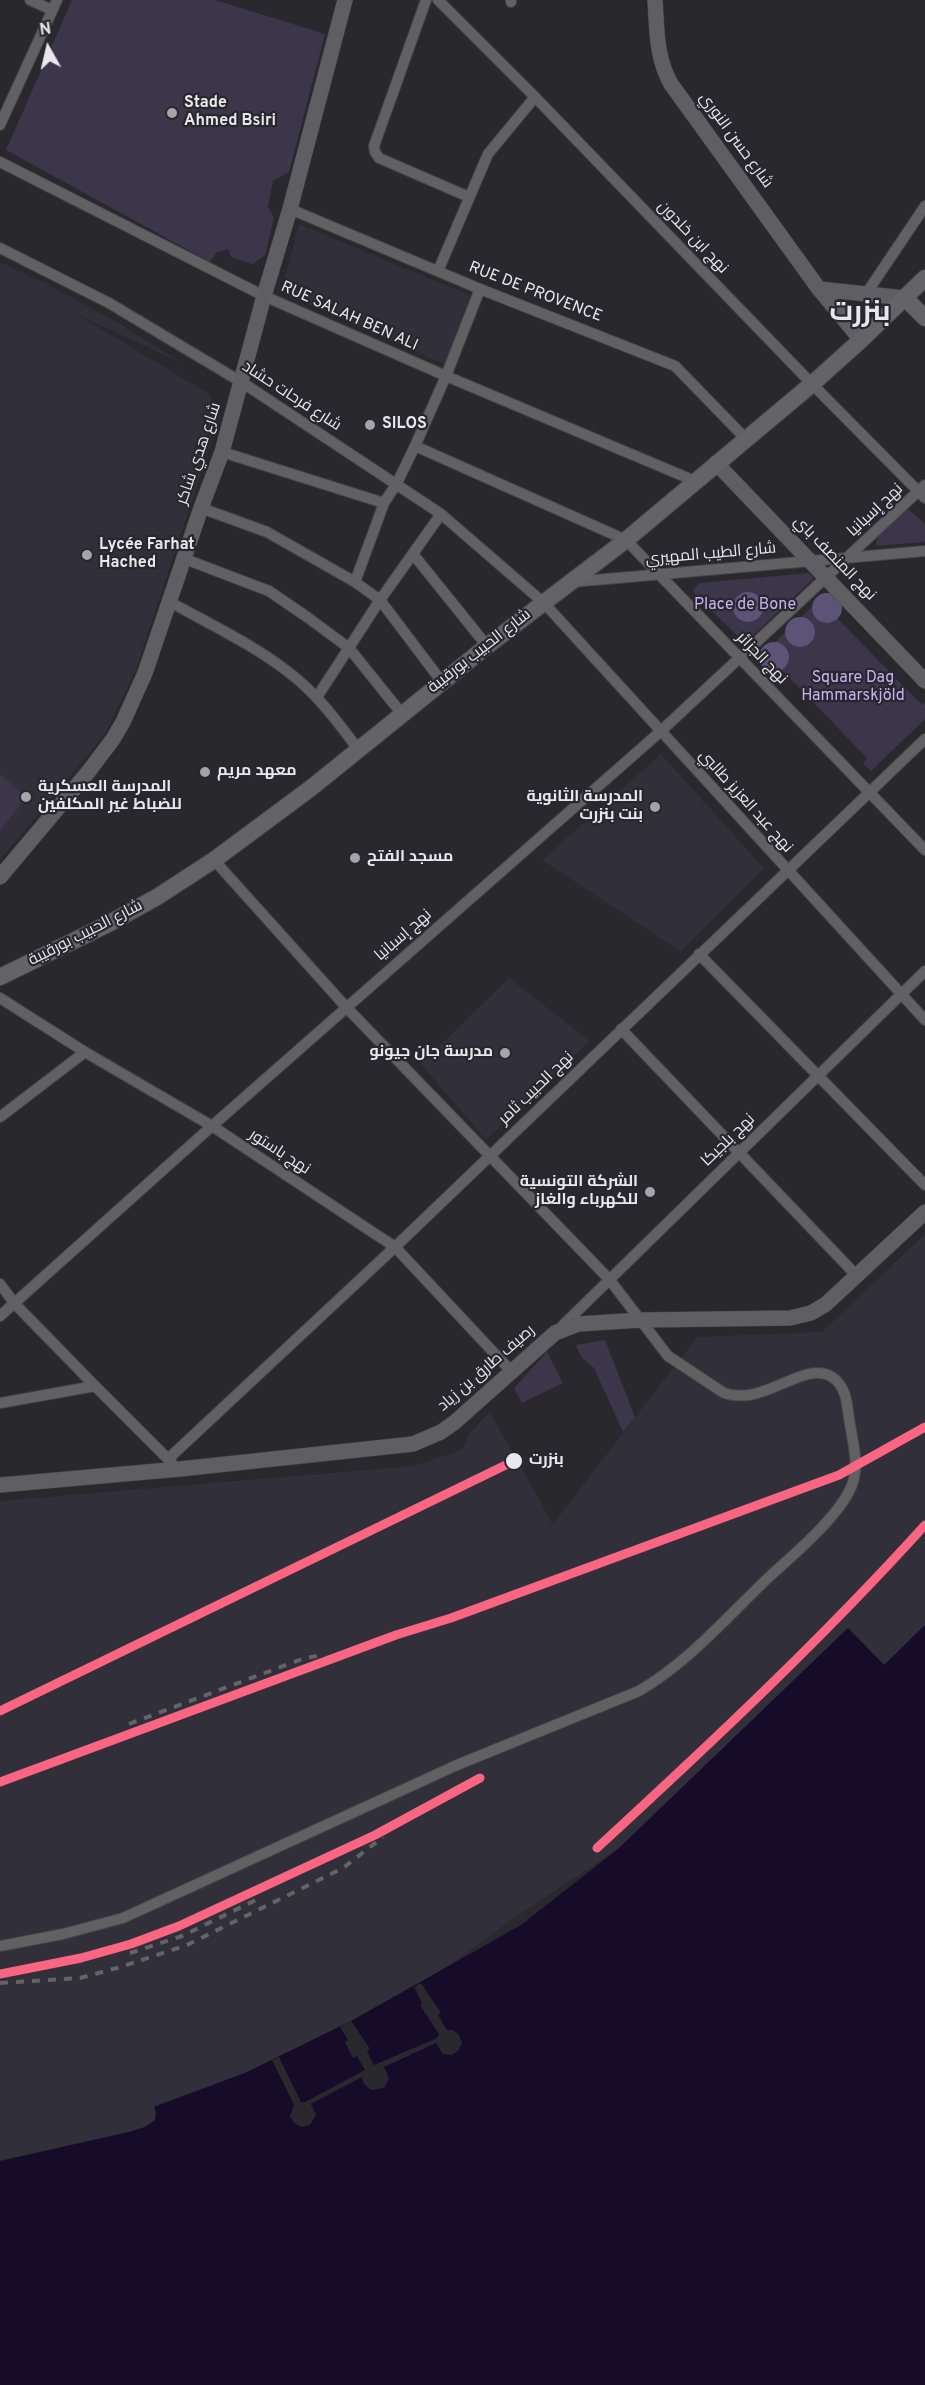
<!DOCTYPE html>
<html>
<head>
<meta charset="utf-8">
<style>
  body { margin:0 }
  #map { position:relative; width:925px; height:2385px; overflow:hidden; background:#29282c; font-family:Overpass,sans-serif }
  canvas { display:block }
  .north { position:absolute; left:18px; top:18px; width:60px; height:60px; -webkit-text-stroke:4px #28272d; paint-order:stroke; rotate:352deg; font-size:16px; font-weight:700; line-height:24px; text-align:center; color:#e8e7eb }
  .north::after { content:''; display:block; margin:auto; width:21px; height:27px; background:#e8e7eb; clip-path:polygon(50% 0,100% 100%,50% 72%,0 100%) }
</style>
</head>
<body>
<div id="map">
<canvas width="925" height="2385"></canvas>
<div class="north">N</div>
</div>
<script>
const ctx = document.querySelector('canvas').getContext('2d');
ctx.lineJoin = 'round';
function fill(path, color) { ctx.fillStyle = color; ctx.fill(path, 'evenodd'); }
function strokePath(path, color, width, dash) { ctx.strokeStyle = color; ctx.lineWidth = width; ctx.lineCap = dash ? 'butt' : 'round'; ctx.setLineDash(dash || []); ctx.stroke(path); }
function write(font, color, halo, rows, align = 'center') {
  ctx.font = font + ' Overpass,Cairo,sans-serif'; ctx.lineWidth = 4.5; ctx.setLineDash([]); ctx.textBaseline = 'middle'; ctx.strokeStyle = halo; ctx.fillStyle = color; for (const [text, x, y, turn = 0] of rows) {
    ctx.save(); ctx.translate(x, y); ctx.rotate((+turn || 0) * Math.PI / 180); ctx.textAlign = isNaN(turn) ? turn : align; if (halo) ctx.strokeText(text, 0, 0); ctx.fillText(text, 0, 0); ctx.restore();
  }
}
const built = new Path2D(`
  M299,224L474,297L446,365L281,292Z
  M0,262L47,284L117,322L184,364L78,315L210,395L217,425L136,669L105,734L0,860Z
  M661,754L764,868L681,952L542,860Z
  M509,978L590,1041L486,1140L421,1064Z
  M925,1234V1625L884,1665L848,1628L618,1849L517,1916L439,1973L351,2021L245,2073L154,2106L156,2112L155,2120L145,2127L129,2132L0,2161V1501L414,1466L463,1449L469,1434L490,1412L553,1524L697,1337L822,1332Z`);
const green = new Path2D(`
  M72,0H215L325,34L289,172L273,181L268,207L274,218L265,255L253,264L231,257L228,249L217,252L210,262L6,150Z
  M907,508L925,524V542L875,546L881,527Z
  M809,573L814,578L747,641L742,640L695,595L693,590L699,583Z
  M827,592L842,608L835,616L922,705L925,703V719L871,771L863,764L867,758L781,669L775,674L759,658Z
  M0,774L26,797L0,831Z
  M605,1340L635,1417L623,1432L594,1368L581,1357L576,1345Z
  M547,1352L563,1383L522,1403L514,1388Z`);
const forest = new Path2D(`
  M733 607a15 15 0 1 1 30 0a15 15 0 1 1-30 0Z
  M812 608a15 15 0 1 1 30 0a15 15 0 1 1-30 0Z
  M785 632a15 15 0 1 1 30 0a15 15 0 1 1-30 0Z
  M759 657a15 15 0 1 1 30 0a15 15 0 1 1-30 0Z`);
const water = new Path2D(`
  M925,1625V2385H0V2161L129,2132L145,2127L155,2120L156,2112L154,2107L245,2073L351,2021L521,1925L618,1849L848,1628L884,1665Z`);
const pier = new Path2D(`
  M421,1983L441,2013L438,2015L447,2030H453L459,2035L462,2043L459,2050L452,2055L443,2054L436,2043L384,2067L389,2078L384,2088L371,2090L364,2084L362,2077L311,2104L316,2115L310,2125L302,2127L294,2123L290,2116L294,2105L272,2060L279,2057L301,2102H305L365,2070L357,2056L353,2058L345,2042L348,2040L340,2027L351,2021L370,2049L367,2051L374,2065L437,2038L439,2034L420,2005L422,2003L414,1987Z`);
const street = new Path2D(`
  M30,0L52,10
  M426,0L374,146L375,152L379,158L469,197
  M438,0L535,97L812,384L925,498
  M511,0V2
  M0,125L57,0
  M0,162L264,296L446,376L695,481
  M290,209L480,289L675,366L746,439
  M0,248L109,303L243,383L441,514L544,603L925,1020
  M438,271L488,154L535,97
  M866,294L925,206
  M415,446L626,540L925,850
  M222,452L384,503
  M201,508L267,532L355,582L380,600L442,682
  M413,554L487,646
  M185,559L269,591L307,617L349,648L402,714
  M355,582L384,503L397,483L415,446L446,376L480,289
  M572,582L925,551
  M170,602C213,626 259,647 297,679C321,699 339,724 358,749
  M317,697L380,600L441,514
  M699,954L925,1185
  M0,998L85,1052L212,1126L395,1247L511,1371
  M621,1029L857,1276
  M0,1117L85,1052
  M0,1284L15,1304L95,1386L172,1463
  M0,1316L212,1126L661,731L925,485
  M558,1330L925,971
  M0,1403L95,1386
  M168,1459L395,1247L925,739
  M0,1946L63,1934L123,1918L457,1765L639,1691C689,1662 728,1616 769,1577C794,1554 840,1516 852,1485C860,1464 852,1440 849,1418C847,1403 846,1386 832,1377C804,1359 765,1407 724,1393L668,1356L609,1279L346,1007L214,860`);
const secondary = new Path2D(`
  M655,0C657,29 656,58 671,84L819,289L861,340
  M819,289L905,298
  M716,463L925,681
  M0,877L89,771L113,739L123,722L145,673L201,508L222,452L264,296L290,209L345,0
  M0,1485L180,1469L413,1444L441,1432L455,1422L555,1333L578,1324L642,1320L790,1318L811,1313L826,1304L925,1212`);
const primary = new Path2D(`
  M905,298L925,318
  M0,977L106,925L157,897L214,860L311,788L487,646L626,540L812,384L861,340L925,278`);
const rail = new Path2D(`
  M129,1724L302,1659L321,1655
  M0,1782L396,1635L451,1618L839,1475L925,1427
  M597,1848C710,1744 822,1639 925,1525
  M130,1953L182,1936L262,1897
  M0,1974L81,1958L131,1944L179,1926L375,1835L480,1778
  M0,1983L80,1978L117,1968L187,1945L343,1868L383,1837`);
const rail1 = new Path2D(`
  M0,1711L514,1461
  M0,1782L396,1635L451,1618L839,1475L925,1427
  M597,1848C710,1744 822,1639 925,1525
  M0,1974L81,1958L131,1944L179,1926L375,1835L480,1778`);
const markers = [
  [172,113,6,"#a5a4a8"],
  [370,425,6,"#a5a4a8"],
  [87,555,6,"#a5a4a8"],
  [205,772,6,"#a5a4a8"],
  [26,797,6,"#a5a4a8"],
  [655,807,6,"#a5a4a8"],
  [355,858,6,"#a5a4a8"],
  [505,1053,6,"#a5a4a8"],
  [650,1192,6,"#a5a4a8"],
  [514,1461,9,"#e8e7eb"]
];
const poiNames = [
  ["Stade",184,104],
  ["Ahmed Bsiri",184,122],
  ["SILOS",382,425],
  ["Lycée Farhat",99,546],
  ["Hached",99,564],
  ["معهد مريم",217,772],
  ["المدرسة العسكرية",38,788],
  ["للضباط غير المكلفين",38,806],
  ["المدرسة الثانوية",643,798,"right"],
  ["بنت بنزرت",643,816,"right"],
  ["مسجد الفتح",367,858],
  ["مدرسة جان جيونو",493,1053,"right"],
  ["الشركة التونسية",638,1183,"right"],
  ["للكهرباء والغاز",638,1201,"right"]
];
const streetNames = [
  ["شارع حسن النوري",735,141,54],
  ["نهج ابن خلدون",692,238,46],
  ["RUE DE PROVENCE",535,293,21],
  ["RUE SALAH BEN ALI",349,317,24],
  ["شارع فرحات حشاد",291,397,33],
  ["شارع هدي شاكر",200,454,-71],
  ["نهج إسبانيا",876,511,-43],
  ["شارع الطيب المهيري",711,555,-5],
  ["نهج المنصف باي",834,559,46],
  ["شارع الحبيب بورقيبة",480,652,-38],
  ["نهج الجزائر",761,659,46],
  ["نهج عبد العزيز طالبي",745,802,48],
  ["شارع الحبيب بورقيبة",86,934,-27],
  ["نهج إسبانيا",404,936,-41],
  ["نهج الحبيب ثامر",537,1089,-44],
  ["نهج بلجيكا",729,1141,-44],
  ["نهج باستور",279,1153,33],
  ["رصيف طارق بن زياد",487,1369,-41]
];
const parkNames = [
  ["Place de Bone",745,606],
  ["Square Dag",853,679],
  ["Hammarskjöld",853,697]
];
const stopNames = [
  ["بنزرت",529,1461]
];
const townNames = [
  ["بنزرت",860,314]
];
fill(built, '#312f39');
fill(green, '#3b364a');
fill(forest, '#5c5376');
fill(water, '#160b29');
fill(pier, '#29282c');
strokePath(street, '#454547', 12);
strokePath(secondary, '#454547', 16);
strokePath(primary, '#454547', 18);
strokePath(street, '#616063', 10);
strokePath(secondary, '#5f5e62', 15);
strokePath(primary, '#646368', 16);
strokePath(rail, '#646467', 4, [8, 8]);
strokePath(rail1, '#fa6682', 9);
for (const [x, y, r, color] of markers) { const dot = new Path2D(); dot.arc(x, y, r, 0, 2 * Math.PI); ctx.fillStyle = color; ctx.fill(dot); strokePath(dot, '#28272d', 2); }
write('bold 16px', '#e8e7eb', '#28272d', poiNames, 'left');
write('16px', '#e8e7eb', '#28272d', streetNames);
write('16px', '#c3b4f6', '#28272d', parkNames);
write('bold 16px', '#e8e7eb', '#28272d', stopNames, 'left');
write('bold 28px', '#e8e7eb', '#28272d', townNames);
</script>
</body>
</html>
